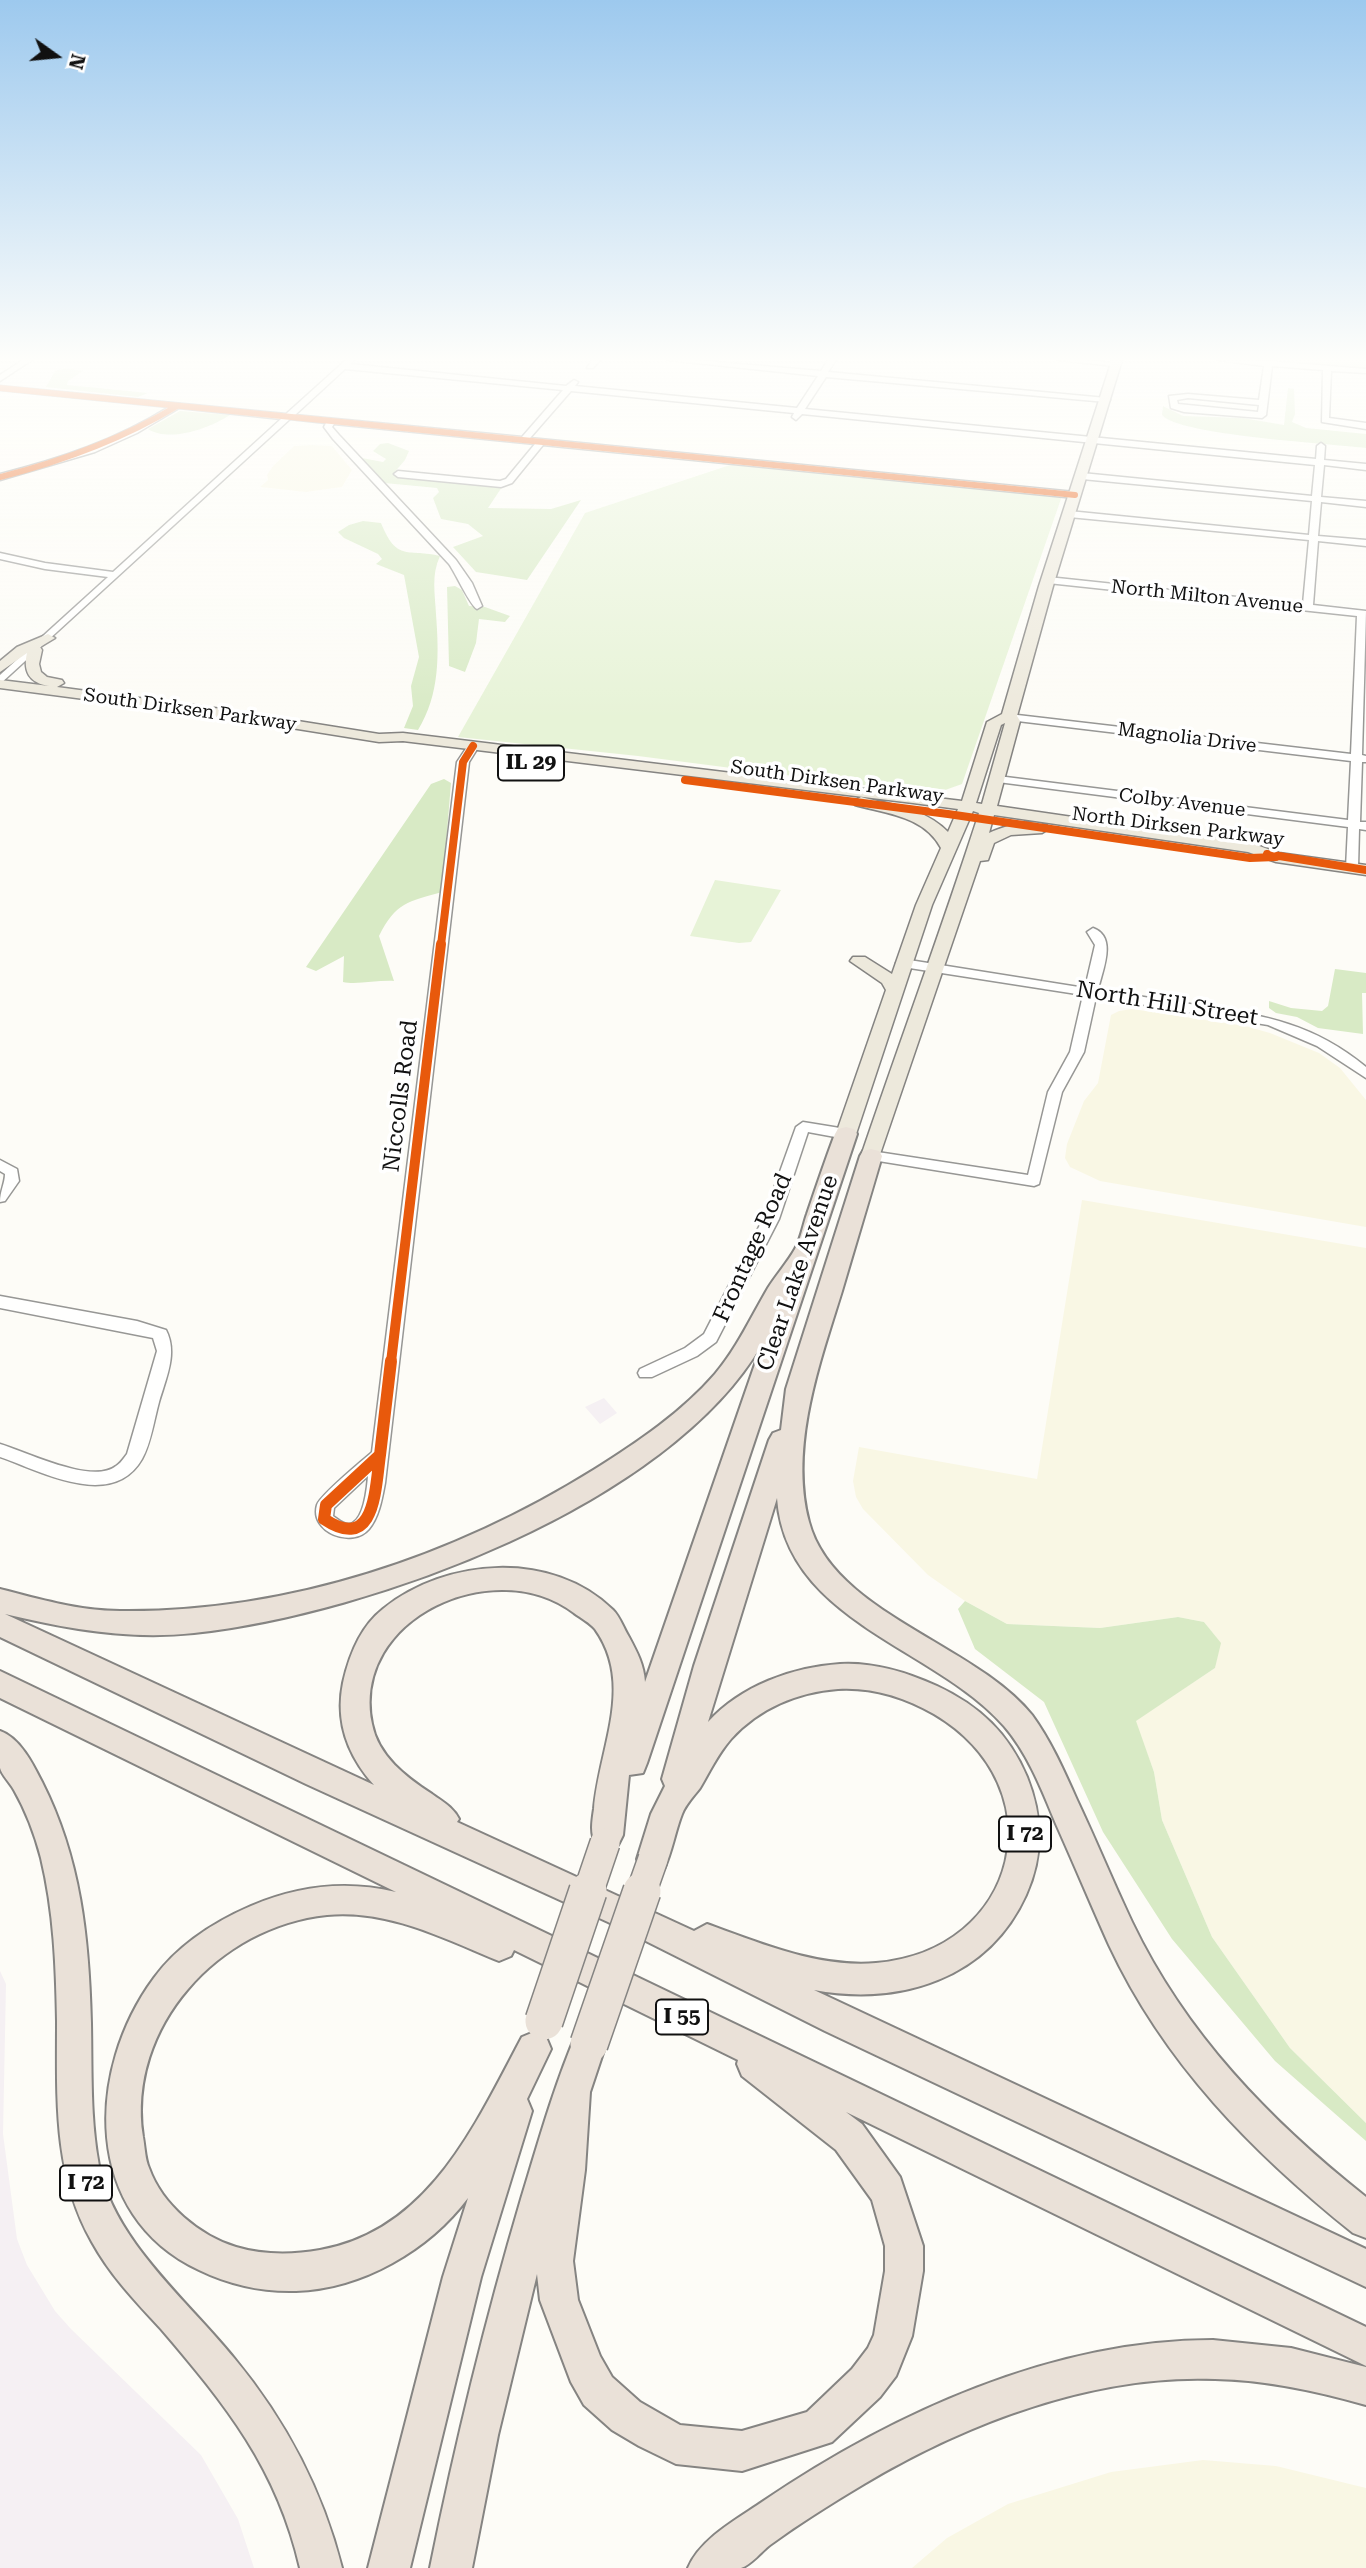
<!DOCTYPE html>
<html>
<head>
<meta charset="utf-8">
<style>
  body { margin:0 }
  #map { position:relative; width:1366px; height:2568px; overflow:hidden; background:#fdfcf7; font-family:"Roboto Serif",serif }
  canvas { display:block }
  .north { position:absolute; left:21px; top:21px; width:70px; height:70px; -webkit-text-stroke:5px #fff; paint-order:stroke; rotate:105deg; font-size:19px; font-weight:700; line-height:28px; text-align:center; color:#111 }
  .north::after { content:''; display:block; margin:auto; width:24px; height:32px; background:#111; clip-path:polygon(50% 0,100% 100%,50% 72%,0 100%) }
</style>
</head>
<body>
<div id="map">
<canvas width="1366" height="2568"></canvas>
<div class="north">N</div>
</div>
<script>
const ctx = document.querySelector('canvas').getContext('2d');
ctx.lineJoin = 'round';
function fill(path, color) { ctx.fillStyle = color; ctx.fill(path, 'evenodd'); }
function strokePath(path, color, width, dash) { ctx.strokeStyle = color; ctx.lineWidth = width; ctx.lineCap = dash ? 'butt' : 'round'; ctx.setLineDash(dash || []); ctx.stroke(path); }
function write(font, color, halo, rows, align = 'center') {
  ctx.font = font + ' "Roboto Serif",serif'; ctx.lineWidth = 7; ctx.setLineDash([]); ctx.textBaseline = 'middle'; ctx.strokeStyle = halo; ctx.fillStyle = color; for (const [text, x, y, turn = 0] of rows) {
    ctx.save(); ctx.translate(x, y); ctx.rotate((+turn || 0) * Math.PI / 180); ctx.textAlign = isNaN(turn) ? turn : align; if (halo) ctx.strokeText(text, 0, 0); ctx.fillText(text, 0, 0); ctx.restore();
  }
}
const industrial = new Path2D(`
  M604,1398L617,1413L600,1424L585,1407Z
  M0,1917V1971L6,1984L3,2134L17,2239L27,2265L55,2311L71,2329L201,2455L238,2519L254,2568H0Z`);
const farmland = new Path2D(`
  M312,445L332,446L352,470L342,487L306,492L260,487L268,480L267,475L273,466L294,446Z
  M1132,1009L1245,1026L1270,1033L1319,1053L1340,1068L1366,1100V1227L1100,1181L1070,1167L1065,1158L1067,1144L1084,1101L1098,1083L1111,1015L1119,1011Z
  M1082,1200L1366,1248V2123L1290,2048L1212,1937L1162,1820L1154,1772L1135,1721L1215,1668L1220,1643L1204,1622L1178,1617L1100,1628L1007,1624L965,1601L928,1575L863,1509L856,1497L853,1481L859,1447L1037,1479Z
  M1203,2460L1276,2466L1366,2488V2568H912L947,2538L1008,2504L1111,2472Z`);
const green = new Path2D(`
  M736,463L1062,496L962,784L934,794L638,756L458,737L585,513Z
  M715,880L781,890L751,942L739,943L690,936Z`);
const forest = new Path2D(`
  M1246,360H1366V370Z
  M66,368L83,371L68,381L67,385L148,393L138,397L46,387L55,371Z
  M1288,388L1294,389L1295,414L1292,422L1306,428L1366,434V448C1333,444 1177,435 1162,415L1163,406L1183,416L1243,418L1284,425Z
  M180,411L230,415C210,428 170,443 148,429Z
  M388,443L409,451L405,460L393,474L502,487L488,508L551,509L581,500L527,580L476,572L453,547L483,536L468,524L441,519L433,498L439,492L437,488L384,483L362,458L383,462L386,459L373,451L380,444Z
  M363,521L381,523C397,563 409,548 440,556C431,575 435,594 436,614C439,655 440,694 418,730L404,728L413,706L411,686L419,657L404,575L376,564L382,559L378,554L344,538L338,532L349,525Z
  M455,586L462,590L469,606L485,607L510,616L505,622L479,619L476,643L465,672L449,666L447,587Z
  M444,779L451,783L442,892C408,902 396,902 379,936L394,981C378,980 356,985 343,982L344,956L316,971L306,967L431,784Z
  M1335,969L1366,973V993H1362L1363,1034L1318,1028L1297,1017L1276,1013L1269,1008V1001L1291,1008L1322,1011L1328,1006Z
  M965,1601L1007,1624L1100,1628L1178,1617L1204,1622L1221,1643L1215,1668L1136,1721L1154,1772L1162,1820L1212,1937L1290,2048L1366,2123V2141L1275,2061L1172,1939L1103,1832L1044,1702L975,1649L958,1609Z`);
const minor = new Path2D(`
  M23,360H32L0,381V375Z
  M346,360H354L350,364L566,386L574,380L578,382L575,386L797,408L818,376L668,360H693L821,371L828,360H836L828,372L1106,398L1110,400L1106,402L826,377L805,409L1316,459L1317,446L1321,443L1325,446L1324,460L1366,464V470L1324,465L1321,497L1366,501V507L1321,502L1318,536L1366,540V546L1318,541L1313,605L1366,611L1362,755L1366,756V762H1362L1360,822H1366V830L1359,829L1358,868L1352,872L1346,868L1348,827L998,782L992,779L998,776L1348,820L1351,761L1009,720L1004,717L1009,714L1351,754L1357,616L1048,583L1043,580L1048,577L1303,604L1309,540L1069,517L1064,514L1069,511L1309,535L1312,501L1082,479L1078,476L1082,473L1312,496L1315,465L802,414L796,420L792,417L794,413L571,391L530,438L1075,492L1080,495L1075,498L543,445L512,483L501,487L398,477L394,474L398,471L500,481L506,479L535,444L334,424L332,427L339,435L456,560L472,583L482,606L477,609C470,605 456,574 449,564L333,439L324,427L326,423L290,419L0,684V675L108,577L45,569L0,559V553L45,563L113,572L281,419L179,408L137,433L95,452L0,480V474C60,459 116,440 169,407L0,390V386L286,414ZM345,369L563,390L522,437L295,415Z
  M592,360H600L593,368H587Z
  M1058,360H1087L1119,364L1115,366Z
  M1218,360L1268,361L1366,369V373L1331,371L1329,418L1366,423V429L1322,422L1323,370L1272,366L1266,415L1262,418L1184,412L1171,408L1169,396L1188,394L1259,400L1264,366ZM1188,398L1259,405L1258,412L1178,404L1177,400Z
  M473,743L479,746L469,762L385,1483C382,1499 379,1517 369,1529C352,1549 309,1532 317,1505C320,1495 361,1462 372,1452L457,762L469,744ZM368,1476C367,1488 364,1522 349,1524C343,1525 338,1519 333,1516L334,1508Z
  M1093,928C1118,937 1102,971 1098,990C1133,995 1168,1001 1203,1006C1267,1016 1314,1024 1366,1067V1078L1317,1046L1268,1025L1096,997L1084,1052L1062,1092L1039,1184L1034,1186L866,1159L864,1156L866,1153L871,1151L1028,1175L1048,1092L1070,1052L1083,995L903,967L896,963L903,959L1085,988L1095,945L1087,932Z
  M803,1122L846,1129L853,1134L846,1139L808,1132L779,1219L716,1342L697,1356L652,1377H640L638,1373L640,1369L685,1348L704,1334L763,1219L796,1127Z
  M0,1160L17,1169L19,1181L5,1201L0,1202C0,1191 5,1183 5,1174L0,1171Z
  M0,1296L137,1321L166,1330C178,1353 166,1378 159,1402C154,1420 151,1443 142,1459C112,1511 41,1471 0,1457V1444C27,1452 92,1485 116,1466C120,1464 124,1458 127,1454L157,1351L153,1338L0,1308Z`);
const major = new Path2D(`
  M1112,360H1122L1053,586L1017,716L1020,721L997,806L1251,843L1279,853L1366,865V875L1276,862L1248,852L994,815L989,833C1003,826 1037,816 1050,828L1042,833L1011,835L994,843L988,860L980,861L878,1160H864L861,1156C900,1041 942,928 979,813L973,811L932,905L856,1134L853,1138H839L836,1134L886,990L882,983L850,961L853,957H865L892,974L916,905L941,848C924,816 888,814 855,805L853,802L861,797C891,805 925,808 948,832L958,809L913,803L403,741L379,742L229,718L0,688V680L49,686C29,683 23,671 27,653L0,672V661L17,647L48,634L55,638L40,647L42,650L39,664L41,672L47,677L62,680L64,683L57,687L229,710L379,734L403,733L962,801L987,722L1002,714L1039,586ZM1005,723L982,804L976,803L1001,725Z`);
const highway = new Path2D(`
  M846,1127L854,1129L857,1134L647,1763L643,1773L629,1775L623,1835L618,1845L607,1849L596,1845C590,1833 592,1822 594,1809C599,1748 635,1685 595,1629C590,1623 581,1618 574,1613C496,1553 350,1617 372,1724C378,1756 406,1777 432,1794C443,1802 453,1807 459,1819L457,1822L694,1931L707,1924C760,1943 818,1968 876,1963C1019,1951 1059,1788 934,1714C904,1697 873,1687 838,1689C798,1692 759,1708 731,1739C718,1754 710,1771 700,1788C694,1796 686,1804 682,1814C675,1832 672,1852 664,1869L653,1874L642,1869L637,1859L651,1814L665,1786L662,1779L694,1666L769,1440L773,1433L781,1430L786,1389L860,1156L863,1151L871,1149L879,1151L882,1156C869,1201 855,1246 842,1291C820,1362 789,1446 809,1522C833,1613 975,1644 1032,1715C1051,1741 1064,1771 1077,1800C1096,1840 1113,1882 1132,1922C1185,2033 1270,2121 1366,2197V2238L1353,2233C1253,2153 1164,2063 1109,1945C1091,1905 1074,1864 1056,1824C1042,1790 1028,1754 1004,1726C935,1647 786,1622 777,1498L708,1722C741,1686 792,1667 840,1664C874,1662 906,1672 937,1686C980,1706 1009,1734 1027,1777C1043,1817 1044,1855 1026,1895C988,1979 900,2006 814,1990L1366,2249V2287L825,2031L608,1922L306,1784L0,1637V1589C39,1599 79,1611 120,1611C287,1613 454,1557 595,1469C638,1442 682,1412 715,1374C737,1348 751,1317 768,1288C776,1275 787,1263 795,1249C801,1239 803,1225 807,1214C816,1187 825,1161 835,1134L838,1129ZM762,1344L645,1682C644,1665 637,1652 629,1637C624,1629 620,1617 613,1610C552,1550 446,1558 383,1609C360,1627 349,1656 343,1683C335,1722 348,1756 374,1785L5,1614C68,1629 129,1640 194,1633C371,1614 669,1505 762,1344Z
  M0,1671L1366,2327V2366L846,2112L862,2124L900,2177L923,2246V2271L912,2336L896,2376L880,2397L832,2442L742,2471L676,2464L639,2446L612,2430L584,2405L571,2382L540,2300L537,2274L498,2435L472,2568H430C455,2444 485,2321 521,2199C538,2143 554,2086 577,2032L589,2027L601,2032L606,2044L590,2092L585,2170L573,2261L578,2300L600,2356L612,2377L640,2402L680,2425L742,2431L807,2412L852,2369L868,2348L874,2335L885,2271V2246L872,2200L836,2150L742,2076L737,2064L738,2060L514,1950L511,1956L499,1961C445,1939 388,1909 327,1915C219,1926 126,2027 143,2137C145,2148 145,2159 149,2168C162,2205 200,2236 236,2247C263,2255 292,2255 320,2250C429,2231 475,2125 522,2037L534,2032L546,2037L551,2049L527,2099L532,2111L481,2277L410,2568H368L443,2277L468,2198C429,2250 362,2289 296,2291C262,2292 230,2285 199,2270C82,2215 86,2070 154,1978C178,1945 214,1922 251,1906C298,1886 345,1880 396,1892L0,1698Z
  M0,1731C20,1738 33,1764 42,1782C81,1859 89,1939 91,2023C92,2071 90,2119 99,2166C114,2241 188,2301 234,2358C286,2421 322,2489 342,2568H300C277,2468 226,2405 161,2329C136,2302 110,2275 92,2242C53,2174 57,2098 57,2021C56,1966 54,1912 41,1858C35,1835 26,1811 14,1790C10,1783 2,1775 0,1768C0,1757 0,1742 0,1731Z
  M1213,2340L1291,2348L1366,2367V2405C1317,2391 1267,2380 1215,2379C1094,2374 966,2423 864,2484C832,2503 800,2523 770,2545C762,2551 751,2565 741,2568C730,2568 701,2568 688,2568C700,2539 737,2519 762,2502C893,2413 1053,2340 1213,2340Z`);
const highwayBridgeFar1 = new Path2D(`
  M588,1893L605,1843
  M641,1893L653,1859`);
const highwayBridge = new Path2D(`
  M544,2021L588,1891
  M589,2044L642,1891`);
const cyclewayFar3 = new Path2D(`
  M0,388L1075,495
  M0,477C63,461 121,440 177,406`);
const cyclewayFar2 = new Path2D(`
  M685,780L948,814L1250,858L1276,857
  M1267,854L1366,870
  M441,945L463,762L473,746`);
const cyclewayFar1 = new Path2D(`
  M391,1362L441,944`);
const cycleway = new Path2D(`
  M380,1455C375,1491 375,1553 324,1519L326,1505Z
  M380,1455L391,1361`);
const farStreetnames = [
  ["North Milton Avenue",1207,597,6],
  ["South Dirksen Parkway",190,710,8],
  ["Magnolia Drive",1187,738,7],
  ["South Dirksen Parkway",837,782,8],
  ["Colby Avenue",1182,803,7],
  ["North Dirksen Parkway",1178,827,7]
];
const shields = [
  [531,763,66],
  [1025,1834,52],
  [682,2017,52],
  [86,2183,52]
];
const shieldNames = [
  ["IL 29",531,763],
  ["I 72",1025,1834],
  ["I 55",682,2017],
  ["I 72",86,2183]
];
const streetNames = [
  ["North Hill Street",1167,1004,9],
  ["Niccolls Road",401,1096,-83],
  ["Frontage Road",753,1248,-66],
  ["Clear Lake Avenue",798,1273,-71]
];
fill(industrial, '#f5f0f3');
fill(farmland, '#f9f7e4');
fill(green, '#e7f3d7');
fill(forest, '#d8eac5');
strokePath(minor, '#979795', 3);
strokePath(major, '#858482', 3);
strokePath(highway, '#858482', 4);
fill(minor, '#fffffe');
fill(major, '#ede9dc');
fill(highway, '#eae1d8');
strokePath(highwayBridgeFar1, '#858482', 32, []);
strokePath(highwayBridge, '#858482', 40, []);
strokePath(highwayBridgeFar1, '#eae1d8', 29);
strokePath(highwayBridge, '#eae1d8', 37);
strokePath(cyclewayFar3, '#e8590c', 6);
strokePath(cyclewayFar2, '#e8590c', 8);
strokePath(cyclewayFar1, '#e8590c', 10);
strokePath(cycleway, '#e8590c', 12);
const sky = ctx.createLinearGradient(0, 0, 0, 719);
sky.addColorStop(0, '#9dc9ee');
sky.addColorStop(0.5, '#fefefb');
sky.addColorStop(1, '#fefefb00');
ctx.fillStyle = sky;
ctx.fillRect(0, 0, 1366, 719);
write('19px', '#111', '#fff', farStreetnames);
for (const [x, y, w] of shields) { const box = new Path2D(); box.roundRect(x - w / 2, y - 17.5, w, 35, 5); ctx.fillStyle = '#fff'; ctx.fill(box); strokePath(box, '#111', 2); }
write('bold 21px', '#111', null, shieldNames);
write('23px', '#111', '#fff', streetNames);
</script>
</body>
</html>
